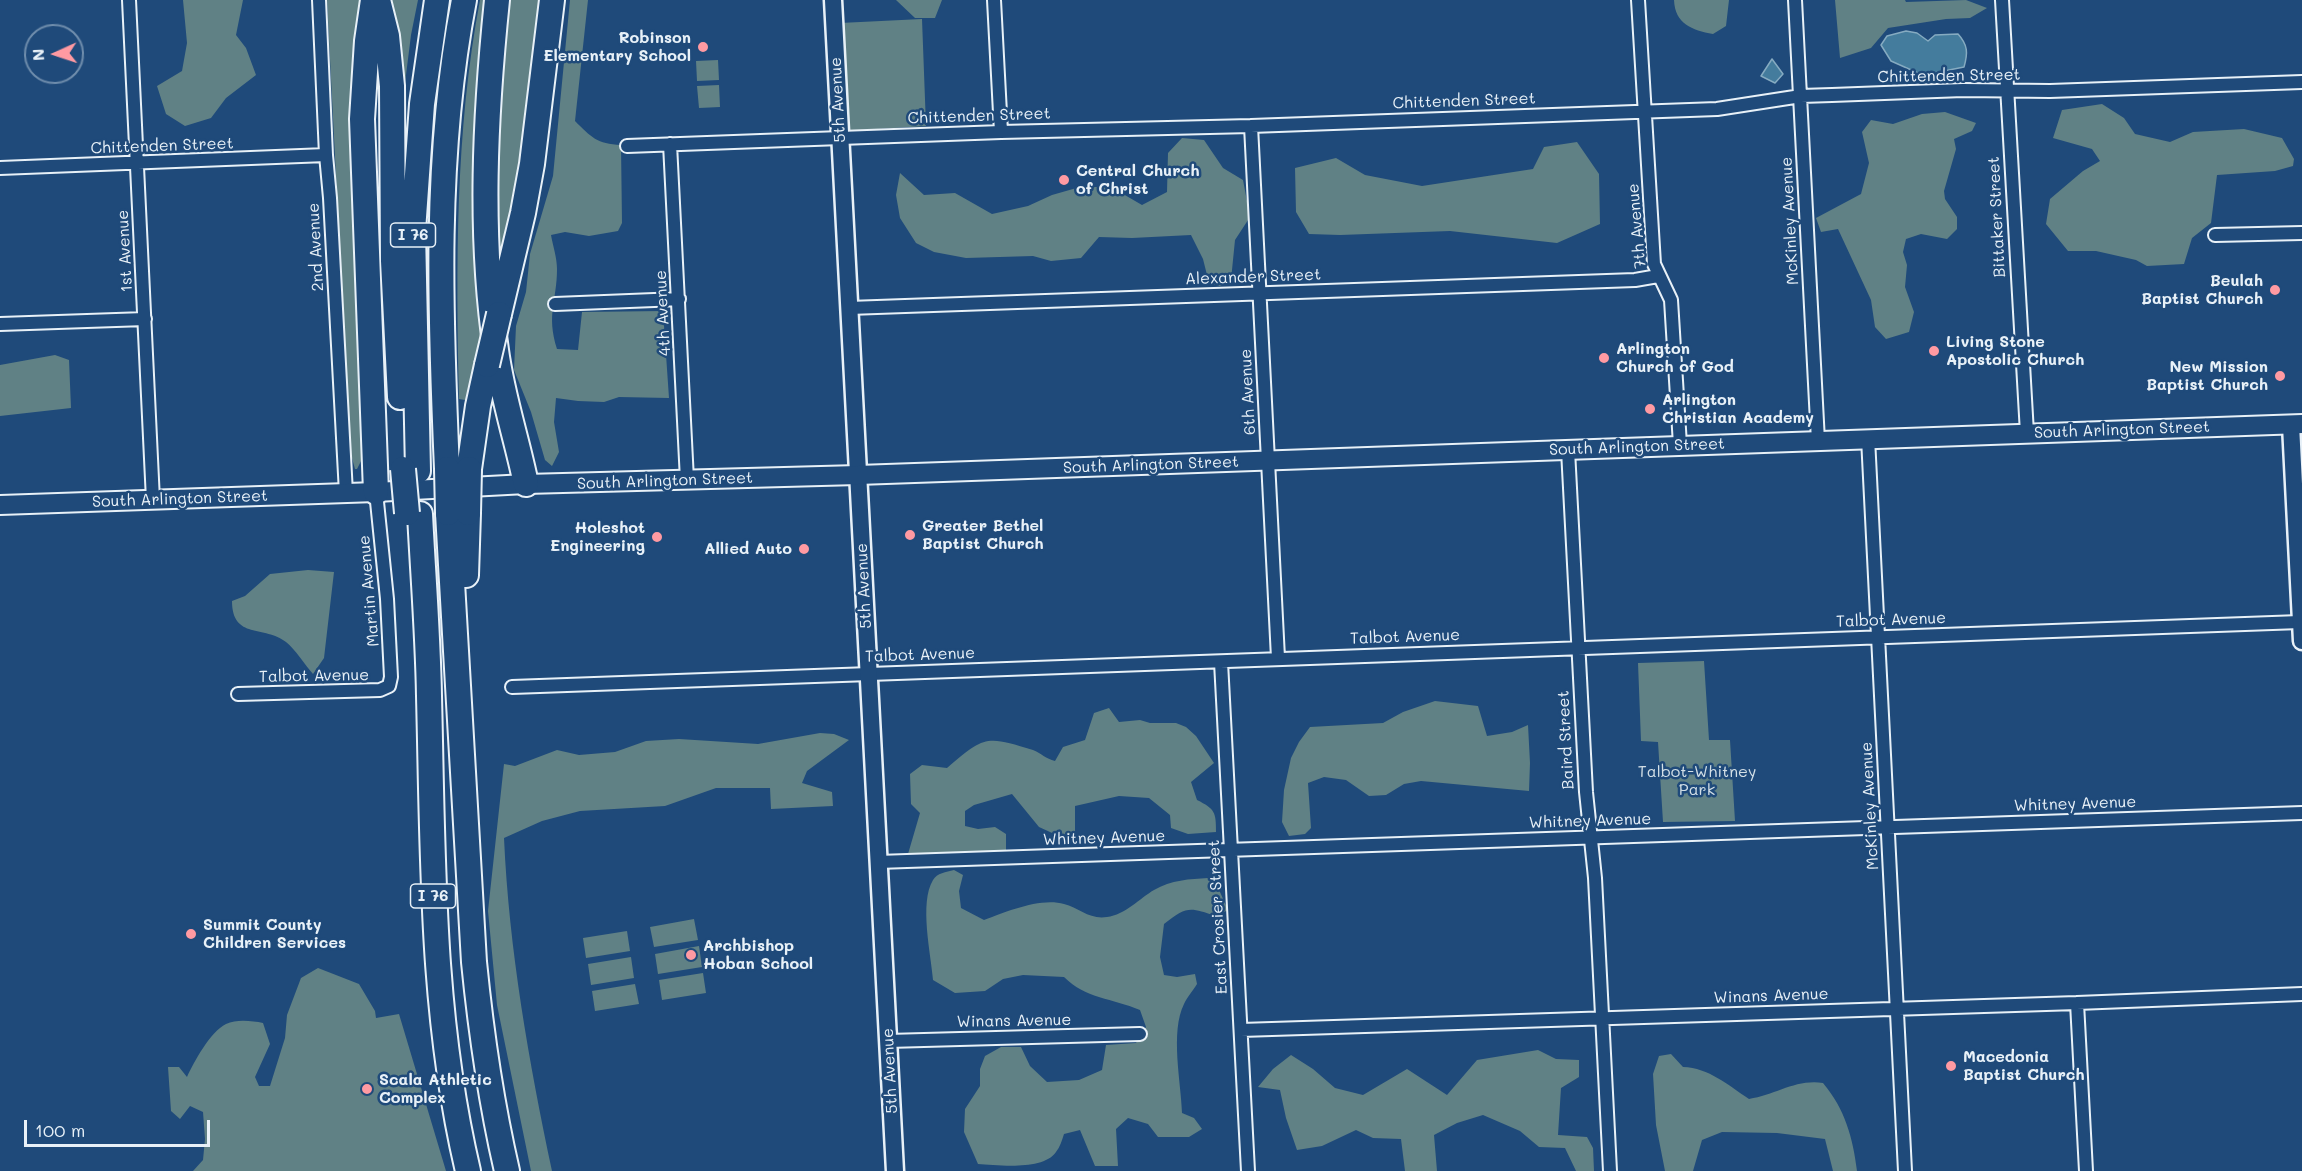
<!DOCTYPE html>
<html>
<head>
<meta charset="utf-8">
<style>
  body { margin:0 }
  #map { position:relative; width:2302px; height:1171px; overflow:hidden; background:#1f4a7a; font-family:Mali,sans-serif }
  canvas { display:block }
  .north { position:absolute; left:24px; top:24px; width:60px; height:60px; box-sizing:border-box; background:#1f4a7a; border:2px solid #6f8dac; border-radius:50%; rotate:267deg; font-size:16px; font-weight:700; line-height:24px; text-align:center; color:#e8f1f8 }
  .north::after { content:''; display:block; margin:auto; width:21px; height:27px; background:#ff9aa2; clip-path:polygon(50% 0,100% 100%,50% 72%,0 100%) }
  .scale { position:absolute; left:24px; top:1120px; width:186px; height:27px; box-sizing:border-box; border:3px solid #e8f1f8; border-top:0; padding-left:8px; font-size:18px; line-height:21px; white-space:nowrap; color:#e8f1f8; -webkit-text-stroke:4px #1f4a7a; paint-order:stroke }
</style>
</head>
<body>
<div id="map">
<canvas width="2302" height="1171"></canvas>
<div class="north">N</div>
<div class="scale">100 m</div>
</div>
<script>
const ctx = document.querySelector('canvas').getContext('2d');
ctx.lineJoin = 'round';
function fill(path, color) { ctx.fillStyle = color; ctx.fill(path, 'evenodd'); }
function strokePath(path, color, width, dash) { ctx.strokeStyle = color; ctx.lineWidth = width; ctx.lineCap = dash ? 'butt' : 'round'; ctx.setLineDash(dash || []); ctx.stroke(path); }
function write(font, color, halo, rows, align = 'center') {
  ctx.font = font + ' Mali,sans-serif'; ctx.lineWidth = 5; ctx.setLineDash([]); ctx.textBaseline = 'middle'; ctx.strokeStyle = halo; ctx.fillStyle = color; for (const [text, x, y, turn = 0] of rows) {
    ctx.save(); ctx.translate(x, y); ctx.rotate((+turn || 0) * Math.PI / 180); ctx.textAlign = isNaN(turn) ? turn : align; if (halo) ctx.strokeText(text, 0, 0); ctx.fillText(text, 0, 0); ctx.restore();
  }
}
const green = new Path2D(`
  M183,0H243L236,35L246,48L256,75L226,98L211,118L185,126L166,114L157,86L182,71L187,43Z
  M327,0H363V457L357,469H355L350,451Z
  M386,0H418L411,35L403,99Z
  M480,0H489L484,336L466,432L465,400L459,399C456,266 455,132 480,0Z
  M504,0H543L526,147L498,286L497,86Z
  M570,0H588L575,121C591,137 597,144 621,145L622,223L618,231L589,236L565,232L551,235C553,246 557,258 557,269C557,301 546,314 557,349L578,350L582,312L663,311L669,398L619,397L604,402L578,401L556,398L554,422L559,452L552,466L545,460L531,412L514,370L516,326L526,292L530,254L553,176Z
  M896,0H942L935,18H915Z
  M1674,0H1729L1726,26L1713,34C1692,30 1675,24 1674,0Z
  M1835,0H1905L1906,2L1966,0L1987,8L1970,18L1946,19L1888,28L1871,48L1840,58Z
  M922,19L926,126L846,131L840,23Z
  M718,60L719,80L697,81L696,61Z
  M719,85L720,107L699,108L697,86Z
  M2102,104L2124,118L2135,134L2170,142L2193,132L2244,129L2282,138L2294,159L2293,166L2275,171L2217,175L2211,223L2192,238L2184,264L2147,266L2136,260L2096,251H2068L2046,224L2050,199L2083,171L2100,161L2092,149L2053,138L2062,110Z
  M1945,112L1976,123L1972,131L1954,139L1956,149L1944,191L1945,199L1957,217V229L1947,239L1921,234L1906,239L1903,252L1907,265L1905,287L1914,312L1909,332L1886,339L1875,327L1871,300L1838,229L1821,232L1816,218L1861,194L1869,163L1862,132L1871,120L1893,124L1922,114Z
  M1182,138L1204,140L1223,168L1243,180L1250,217L1235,240L1231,280L1220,286L1209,283L1203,259L1191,235L1132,238L1099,237L1081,258L1051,261L1033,256L966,258L934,252L916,243L900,218L896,195L900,173L924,195L955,193L992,214L1028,206L1052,195L1080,187H1111L1142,205L1167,192L1168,153Z
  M1577,142L1599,174L1600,224L1557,243L1450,231L1340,235L1309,234L1296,212L1295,168L1336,158L1365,175L1422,186L1533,169L1544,147Z
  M55,355L69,360L71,408L0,416V365Z
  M308,570L334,572L324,658L313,674C305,665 295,649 286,642C265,625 232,640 232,601L245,596L270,574Z
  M1704,661L1709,740H1730L1735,821L1663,822L1658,742L1641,741L1638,663Z
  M1435,701L1478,706L1487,736L1512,732L1528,725L1530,763L1529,791L1421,781L1404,784L1386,795L1369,796L1346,780L1324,777L1308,783L1311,828L1305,834L1289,836L1282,822L1284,790L1291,758L1299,742L1310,727L1383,723L1403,712Z
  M1109,708L1119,722L1140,720L1150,723H1176L1186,727L1196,736L1214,763L1191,782L1197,800C1215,809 1216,812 1216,832L1188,834L1171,828L1170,815L1149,798L1119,796L1075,806V833L1061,837L1039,827L1012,794L974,805L965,811V826L978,829L995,827L1006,834V850L989,855L908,854L920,813L911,804L910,774L922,765L947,768C985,735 987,736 1033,750C1041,753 1046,759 1055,761L1063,747L1085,740L1094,713Z
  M820,733L834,734L849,740L807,771L802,783L832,792L833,806L771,809L770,788H716L665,806L580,811L542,821L504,838C509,950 529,1062 552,1171H531L497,1005L488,911L504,764L515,766L557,750L579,755L615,752L646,741L679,739L758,744Z
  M954,870L963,875L959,891L961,908L984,920C1005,912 1041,897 1064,904C1079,908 1090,920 1107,917C1125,915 1140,898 1154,890C1171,880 1190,879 1208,878L1220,892L1228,910L1216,916C1189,907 1187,906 1164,924L1160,957L1164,975L1177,977L1195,974L1197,984C1193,991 1187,997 1184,1004C1170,1032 1181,1082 1182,1113L1194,1118L1202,1129L1189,1137H1158L1148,1124L1128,1118L1116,1129L1118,1166H1095L1080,1130L1064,1134C1062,1140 1060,1147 1056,1152C1043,1171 998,1165 978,1164L964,1132L965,1109L980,1086V1069L985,1056L1001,1047H1021L1030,1066L1047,1082L1079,1080L1102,1070L1106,1045L1136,1043L1146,1027L1140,1010C1112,998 1086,999 1064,977L1023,975L1003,979L985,991L955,993L933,980C931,954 919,903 933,880C937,873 946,872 954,870Z
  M694,919L698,940L654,947L650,927Z
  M627,931L630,951L586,958L583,938Z
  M699,946L702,967L658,974L655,954Z
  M631,957L634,978L591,985L588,964Z
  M318,968L359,984L375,1011L376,1018L399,1014L446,1171H193L203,1160L205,1139L203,1112L190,1106L180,1119L171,1111L168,1067H179L187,1077C194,1062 210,1032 226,1024C237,1019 252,1021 263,1023L270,1044L255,1077L259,1086H270L285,1038L287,1015L301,978Z
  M703,973L706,993L662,1000L659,980Z
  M635,984L639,1004L595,1011L592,991Z
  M1538,1050L1556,1059L1579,1060V1077L1561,1088L1558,1135L1587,1137L1593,1148L1594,1171H1576L1565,1148L1539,1147L1520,1131L1483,1115L1457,1123L1434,1135L1437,1171H1405L1401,1139L1373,1138L1356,1130L1322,1146L1297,1150L1286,1118L1280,1090L1258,1087L1273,1069L1291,1055L1313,1069L1335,1088L1363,1095L1407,1069L1447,1095L1477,1060Z
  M1671,1054L1683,1067C1709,1068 1728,1085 1749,1099C1776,1095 1795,1079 1823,1083C1845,1109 1853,1138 1857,1171H1833L1825,1139L1777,1133L1722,1132L1702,1140L1693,1171H1665L1656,1125L1653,1074L1659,1056Z`);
const water = new Path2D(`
  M1906,31L1917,33L1928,41L1935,35L1958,34C1968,45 1968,53 1964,67L1934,73H1918L1891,61L1881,45L1887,36Z
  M1772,59L1783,74L1775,83L1761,76Z`);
const minor = new Path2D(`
  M129,0L153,500
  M319,0L326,155L330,198L346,493
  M994,0L1001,132
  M1638,0L1654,264L1671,300L1680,445
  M1795,0L1818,441
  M2002,0L2027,433
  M1251,126L1278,658
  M670,144L687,480
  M627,146L1001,132L1251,126L1717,109L1801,96L1832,95L1963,90L2050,91L2302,82
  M0,168L326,155
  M2215,235L2302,233
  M555,304L679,299
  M849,308L1635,280L1658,276
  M0,324L145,319
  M1868,438L1905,1171
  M1568,450L1586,792L1595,878L1610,1171
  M1221,662L1248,1171
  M512,687L2300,622
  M238,694L380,690L389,686L391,677L387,599L376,492
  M878,862L2302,813
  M2077,1003L2086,1171
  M1241,1030L2077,1003L2302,994
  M888,1041L1140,1034`);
const tertiary = new Path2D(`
  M833,0L895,1171
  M2291,425L2302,641`);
const secondary = new Path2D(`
  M0,505L376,492L526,484L858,475L2302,424`);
const motorway = new Path2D(`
  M373,0L367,41L362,119L376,492
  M378,0L387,36L392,86L393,261L400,397
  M497,0C485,116 479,235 496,350C502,396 517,439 526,484
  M499,314L523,213L532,164L552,0
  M447,469C440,313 434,155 464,0
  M469,469L478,406L487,365
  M418,471L413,231L422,104L437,0
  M448,513L474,962C481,1032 491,1102 507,1171
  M420,514C423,574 428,635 429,696C433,855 431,1015 468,1171
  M466,575L468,513`);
const motorwayBridge = new Path2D(`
  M487,365L499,314
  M403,469L407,513
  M447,469L448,513
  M468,513L469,469`);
const markers = [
  [703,47,6,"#ff9aa2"],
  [1064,180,6,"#ff9aa2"],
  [2275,290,6,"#ff9aa2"],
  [1934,351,6,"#ff9aa2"],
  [1604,358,6,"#ff9aa2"],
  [2280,376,6,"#ff9aa2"],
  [1650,409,6,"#ff9aa2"],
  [910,535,6,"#ff9aa2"],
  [657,537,6,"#ff9aa2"],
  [804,549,6,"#ff9aa2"],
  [191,934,6,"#ff9aa2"],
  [691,955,6,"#ff9aa2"],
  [1951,1066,6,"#ff9aa2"],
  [367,1089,6,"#ff9aa2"]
];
const shields = [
  [413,235,45],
  [433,896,45]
];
const shieldNames = [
  ["I 76",413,235],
  ["I 76",433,896]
];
const poiNames = [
  ["Robinson",691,38,"right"],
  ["Elementary School",691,56,"right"],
  ["Central Church",1076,171],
  ["of Christ",1076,189],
  ["Beulah",2263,281,"right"],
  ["Baptist Church",2263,299,"right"],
  ["Living Stone",1946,342],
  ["Apostolic Church",1946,360],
  ["Arlington",1616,349],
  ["Church of God",1616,367],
  ["New Mission",2268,367,"right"],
  ["Baptist Church",2268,385,"right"],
  ["Arlington",1662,400],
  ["Christian Academy",1662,418],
  ["Greater Bethel",922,526],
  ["Baptist Church",922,544],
  ["Holeshot",645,528,"right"],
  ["Engineering",645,546,"right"],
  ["Allied Auto",792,549,"right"],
  ["Summit County",203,925],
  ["Children Services",203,943],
  ["Archbishop",703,946],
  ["Hoban School",703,964],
  ["Macedonia",1963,1057],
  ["Baptist Church",1963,1075],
  ["Scala Athletic",379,1080],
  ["Complex",379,1098]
];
const streetNames = [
  ["Chittenden Street",1949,76,-1],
  ["5th Avenue",838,100,-93],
  ["Chittenden Street",1464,101,-2],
  ["Chittenden Street",979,116,-2],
  ["Chittenden Street",162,146,-2],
  ["Bittaker Street",1997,217,-93],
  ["McKinley Avenue",1790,221,-93],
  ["7th Avenue",1637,226,-95],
  ["2nd Avenue",316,247,-93],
  ["1st Avenue",125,251,-93],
  ["Alexander Street",1253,277,-2],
  ["4th Avenue",663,313,-93],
  ["6th Avenue",1248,392,-93],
  ["South Arlington Street",2122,430,-2],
  ["South Arlington Street",1637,447,-2],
  ["South Arlington Street",1151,465,-2],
  ["South Arlington Street",665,481,-2],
  ["South Arlington Street",180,499,-2],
  ["5th Avenue",864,586,-93],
  ["Martin Avenue",369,591,-95],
  ["Talbot Avenue",1891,620,-2],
  ["Talbot Avenue",1405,637,-2],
  ["Talbot Avenue",920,655,-2],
  ["Talbot Avenue",314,676,-1],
  ["Baird Street",1566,740,-93],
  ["Whitney Avenue",2075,804,-2],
  ["McKinley Avenue",1870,806,-93],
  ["Whitney Avenue",1590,821,-2],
  ["Whitney Avenue",1104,838,-2],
  ["East Crosier Street",1218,917,-93],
  ["Winans Avenue",1771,996,-2],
  ["Winans Avenue",1014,1021,-1],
  ["5th Avenue",890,1071,-93]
];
const parkNames = [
  ["Talbot-Whitney",1697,772],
  ["Park",1697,790]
];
fill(green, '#608185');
fill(water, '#447c9d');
strokePath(water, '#86abc1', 1.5);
strokePath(minor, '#e8f1f8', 16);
strokePath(tertiary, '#e8f1f8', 21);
strokePath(secondary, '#e8f1f8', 22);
strokePath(motorway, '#e8f1f8', 28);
strokePath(minor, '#1f4a7a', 12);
strokePath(tertiary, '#1f4a7a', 16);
strokePath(secondary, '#1f4a7a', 18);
strokePath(motorway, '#1f4a7a', 24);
strokePath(motorwayBridge, '#e8f1f8', 28, []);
strokePath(motorwayBridge, '#1f4a7a', 24);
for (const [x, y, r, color] of markers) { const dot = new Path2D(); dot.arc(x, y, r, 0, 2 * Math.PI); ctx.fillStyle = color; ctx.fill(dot); strokePath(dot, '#1f4a7a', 2); }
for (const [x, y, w] of shields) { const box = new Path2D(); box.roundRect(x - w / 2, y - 12, w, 24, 4.5); ctx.fillStyle = '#1f4a7a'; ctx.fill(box); strokePath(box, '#e8f1f8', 1.5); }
write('bold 15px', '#e8f1f8', null, shieldNames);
write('bold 16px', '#e8f1f8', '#1f4a7a', poiNames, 'left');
write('16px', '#e8f1f8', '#1f4a7a', streetNames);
write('16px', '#d4e0e7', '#1f4a7a', parkNames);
</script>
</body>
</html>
